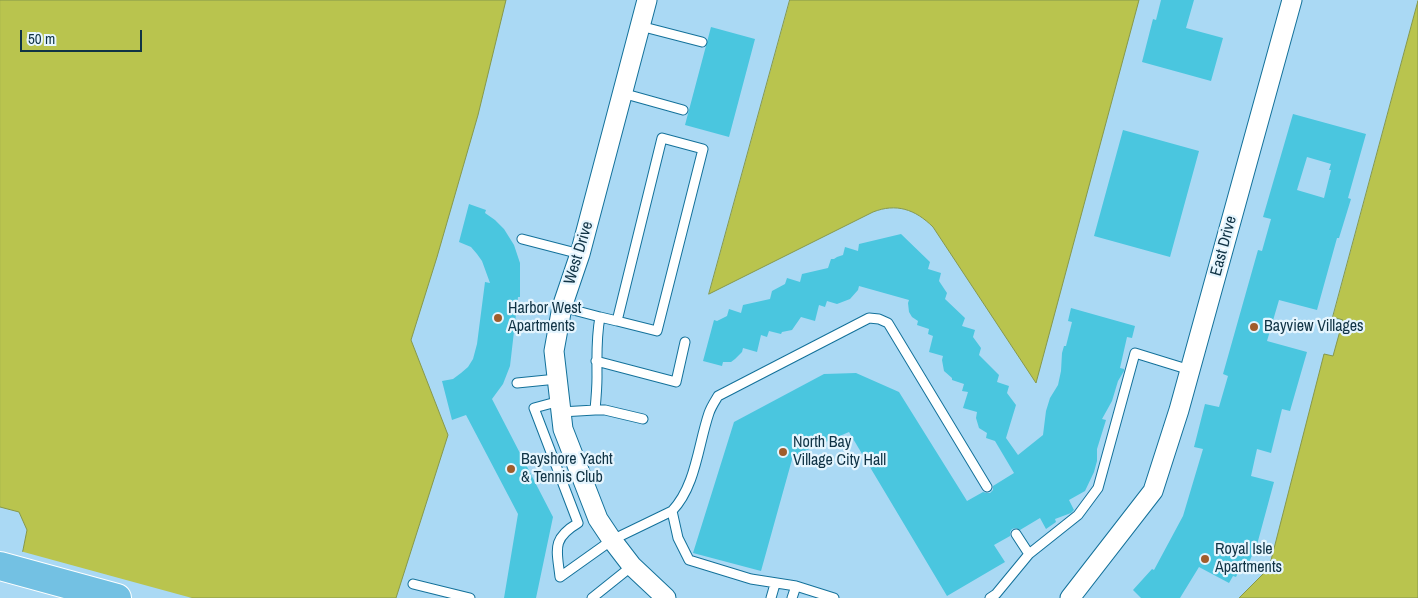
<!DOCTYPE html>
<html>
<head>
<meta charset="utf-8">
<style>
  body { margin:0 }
  #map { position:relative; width:1418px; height:598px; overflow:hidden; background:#aad9f4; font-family:"Archivo Narrow",sans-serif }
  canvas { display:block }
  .scale { position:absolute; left:20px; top:30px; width:122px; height:22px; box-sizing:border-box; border:2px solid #103345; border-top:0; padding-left:6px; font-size:15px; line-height:18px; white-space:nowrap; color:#103345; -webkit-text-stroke:4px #e5f5fe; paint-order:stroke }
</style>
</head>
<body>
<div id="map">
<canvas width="1418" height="598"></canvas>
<div class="scale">50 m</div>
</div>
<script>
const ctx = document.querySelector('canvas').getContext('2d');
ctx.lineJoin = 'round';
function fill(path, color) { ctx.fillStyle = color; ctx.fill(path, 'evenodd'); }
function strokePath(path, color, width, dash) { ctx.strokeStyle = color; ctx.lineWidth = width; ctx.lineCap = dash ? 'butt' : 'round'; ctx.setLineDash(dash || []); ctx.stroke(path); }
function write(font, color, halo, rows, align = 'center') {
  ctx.font = font + ' "Archivo Narrow",sans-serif'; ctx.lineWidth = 4.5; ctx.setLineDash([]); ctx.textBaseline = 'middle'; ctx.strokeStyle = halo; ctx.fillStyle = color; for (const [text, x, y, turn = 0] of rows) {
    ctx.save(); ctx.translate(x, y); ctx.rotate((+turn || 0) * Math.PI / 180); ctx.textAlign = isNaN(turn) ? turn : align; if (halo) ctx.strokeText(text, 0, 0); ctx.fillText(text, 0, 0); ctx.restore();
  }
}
const water = new Path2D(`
  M0,0H506L478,115L437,257L411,340L448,435L396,598H8L23,550L27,530L19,512L0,507Z
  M790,0H1139L1036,383L933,227C915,209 896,203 873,212L709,294Z
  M1418,1V598H1239L1269,568L1324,354L1333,356L1343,320L1333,317Z`);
const pier = new Path2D(`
  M20,551L192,598H6Z`);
const building = new Path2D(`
  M1161,0H1194L1186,28L1223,38L1211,81L1142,62L1153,19L1156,20Z
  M711,27L755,39L729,137L685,125Z
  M1293,114L1366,134L1348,198L1351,199L1339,238H1337L1317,310L1279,300L1267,341L1307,352L1290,411L1282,409L1271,453L1257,449L1251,476L1274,482L1258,541L1248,565L1239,571L1236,577L1233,576L1229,583L1199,567L1180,598H1141L1133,590L1152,569L1154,570L1183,516L1203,449L1194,447L1205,404L1219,407L1228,376L1223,374L1258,250L1262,251L1271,219L1263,217ZM1307,157L1331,164L1329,170H1331L1324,198L1297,190Z
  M1123,130L1199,151L1170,257L1094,236Z
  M469,204L486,210L485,213L495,220L504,229L514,245L520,263V297H518L510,366L503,384L492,399L553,517L536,598H504L518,514L466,415L452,420L442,381L453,379L461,373L468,367L473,359L477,344L485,282L490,283L482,261L477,254L471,247L459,242Z
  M901,234L930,262L928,269L941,273L939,281L947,293L945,299L965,318L962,326L975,330L973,337L981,348L979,355L999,375L997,382L1009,386L1007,393L1016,405L1006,438L1018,455L1043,435L1046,411L1050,398L1058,385L1061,371L1062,353L1064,346H1066L1072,322L1068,321L1071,308L1135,326L1132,338L1127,337L1120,368L1124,369V371L1118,381L1112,401L1102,419L1106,420L1097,449V461L1094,472L1085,491L1069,500L1074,510L1071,513L1055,519L1056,522L1046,529L1040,518L1020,530L1016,528L1012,529L1010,532V536L994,545L1005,562L947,596L849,432L793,456L761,571L693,553L734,422L824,374L856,373L899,392L967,501L983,492L987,493H990L993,490V486L1014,473L995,441L986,438L987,433L979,428L976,418L977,412L963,408L968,392L962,391L964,384L952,380V378L944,371L942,360L943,356L929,352L933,336L928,334L929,329L917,325L918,321L912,317L909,312L908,303L909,300L859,286L858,290L850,299L837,304L827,301L825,307L819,305L815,321L801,317L792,330L782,332L781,334L769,331L767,337L761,335L757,352L743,348L742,352L735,359L731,362H723L722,366L703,361L714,320L717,321L727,316L729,309L741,313L743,305L770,299L772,291L785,284L787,278L800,282L802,274L828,268L831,259H834L837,257L843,255L845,247L858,251L859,244Z`);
const lane = new Path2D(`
  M640,26L702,42
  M622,93L683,110
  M522,239L580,254
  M562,307L600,317
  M596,361L676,382L685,342
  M517,383L557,379
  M560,401L534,408L578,523C551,539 557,550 560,577L612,540L672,511C696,486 698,445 709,413C711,407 715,401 718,396L869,318L879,319L888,323L987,487
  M595,410H605L643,419
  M561,412L595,410C596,399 597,388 597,377C597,356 596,338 600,317L617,321L662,138L703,149L657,331L617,321
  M672,511L678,538L689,560L751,579L796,586L834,598
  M1016,534L1029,554
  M413,584L470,598
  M592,598L632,566
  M771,598L775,584
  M792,598L796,586
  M990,598L996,594L1029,554L1078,515L1098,488L1135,353L1190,370`);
const street = new Path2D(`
  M647,0L580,254L562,307L554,351L563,429L598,519L612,540L632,566L666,598
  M1070,598L1153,491L1179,410L1292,0`);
const primary = new Path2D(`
  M0,566L117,598`);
const markers = [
  [498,318,5,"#a05d2c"],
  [1254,327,5,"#a05d2c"],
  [783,452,5,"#a05d2c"],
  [511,469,5,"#a05d2c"],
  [1205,559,5,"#a05d2c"]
];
const streetNames = [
  ["East Drive",1224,246,-75],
  ["West Drive",579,253,-73]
];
const poiNames = [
  ["Harbor West",508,309],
  ["Apartments",508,327],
  ["Bayview Villages",1264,327],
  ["North Bay",793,443],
  ["Village City Hall",793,461],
  ["Bayshore Yacht",521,460],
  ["& Tennis Club",521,478],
  ["Royal Isle",1215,550],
  ["Apartments",1215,568]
];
fill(water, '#b9c44e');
strokePath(water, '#86984b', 1);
fill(pier, '#aad9f4');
fill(building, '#4ac6df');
strokePath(lane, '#13719a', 11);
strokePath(street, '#13719a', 21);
strokePath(primary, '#fff', 30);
strokePath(lane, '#fff', 9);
strokePath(street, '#fff', 19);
strokePath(primary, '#73c1e3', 28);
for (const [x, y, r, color] of markers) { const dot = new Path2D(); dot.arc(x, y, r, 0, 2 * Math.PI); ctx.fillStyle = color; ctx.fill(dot); strokePath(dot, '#e5f5fe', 2); }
write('16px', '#103345', '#e5f5fe', streetNames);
write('16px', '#103345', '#e5f5fe', poiNames, 'left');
</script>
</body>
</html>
